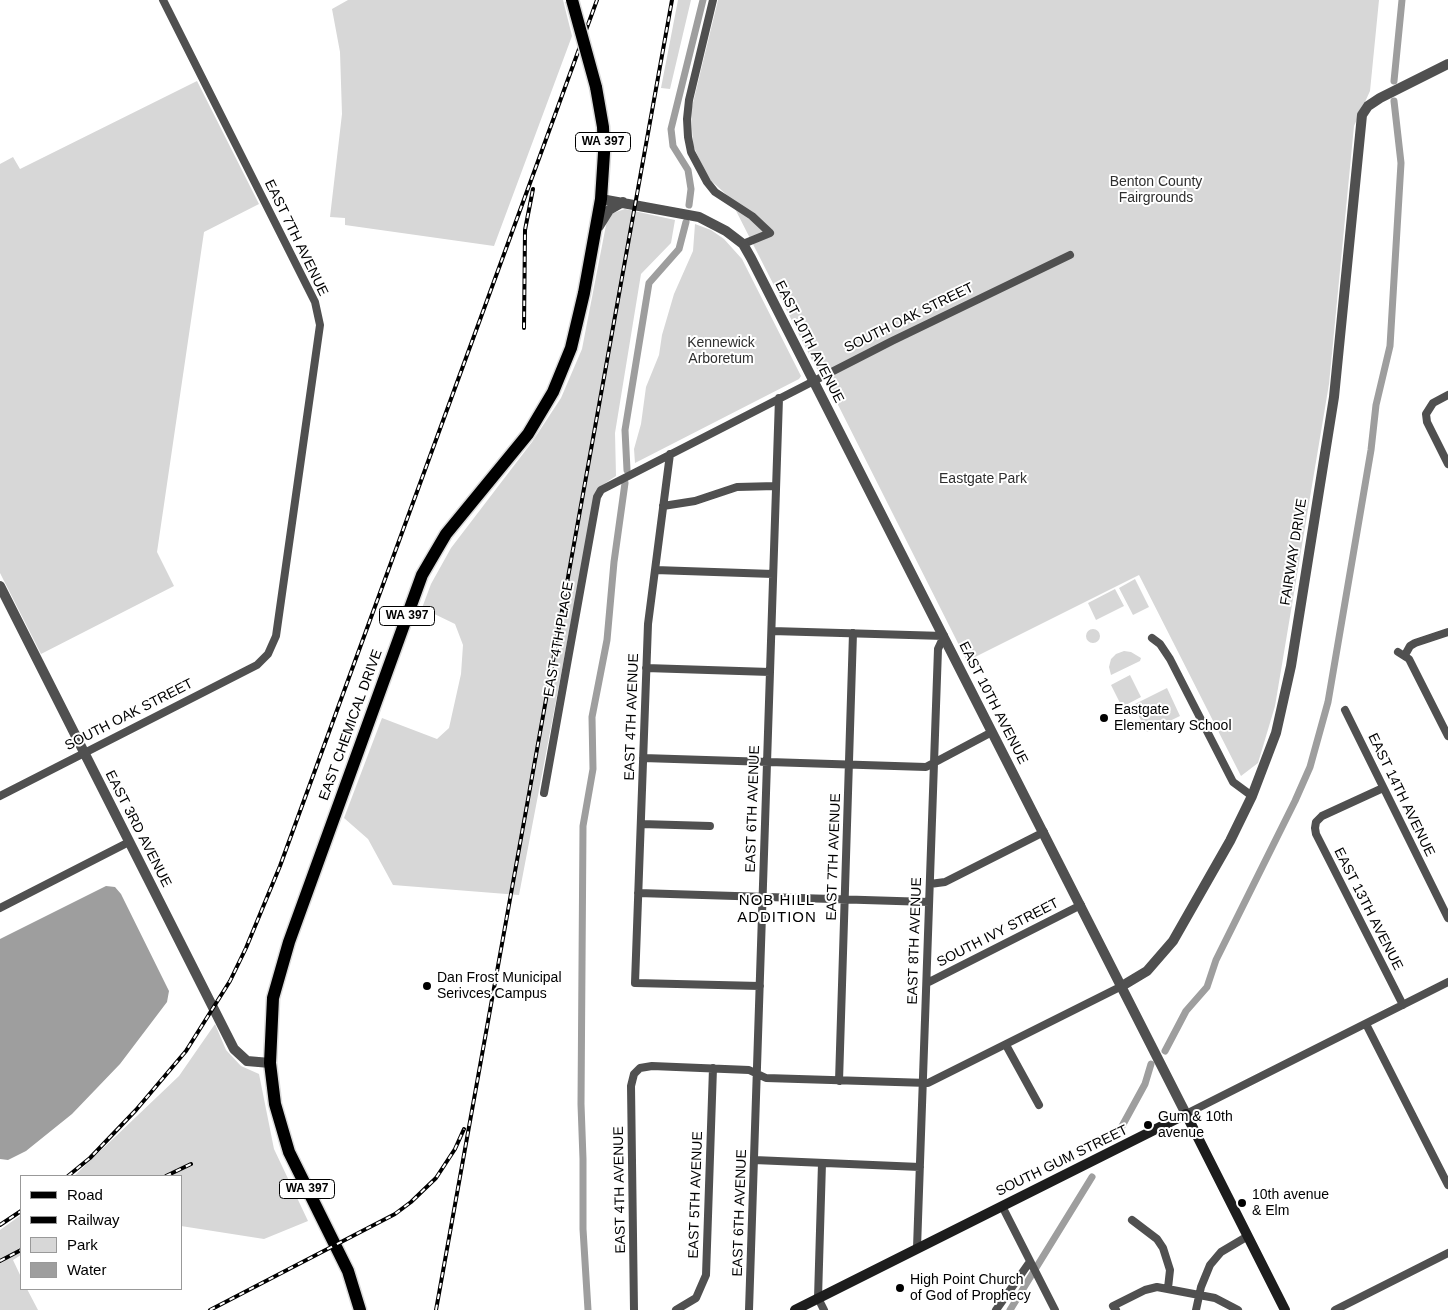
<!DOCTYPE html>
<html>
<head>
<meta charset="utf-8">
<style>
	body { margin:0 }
	#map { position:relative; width:1448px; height:1310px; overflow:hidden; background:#fff; font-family:Helvetica,sans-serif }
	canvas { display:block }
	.legend { position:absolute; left:20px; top:1175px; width:162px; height:115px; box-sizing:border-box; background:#fff; border:1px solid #999; margin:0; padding:6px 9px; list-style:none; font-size:15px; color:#000 }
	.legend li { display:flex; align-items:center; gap:10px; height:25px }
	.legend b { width:25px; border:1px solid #999 }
</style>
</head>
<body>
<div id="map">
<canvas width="1448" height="1310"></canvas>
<ul class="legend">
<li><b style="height:6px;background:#000"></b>Road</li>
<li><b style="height:6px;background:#000"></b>Railway</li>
<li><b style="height:14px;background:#d7d7d7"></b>Park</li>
<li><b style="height:14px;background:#9e9e9e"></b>Water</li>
</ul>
</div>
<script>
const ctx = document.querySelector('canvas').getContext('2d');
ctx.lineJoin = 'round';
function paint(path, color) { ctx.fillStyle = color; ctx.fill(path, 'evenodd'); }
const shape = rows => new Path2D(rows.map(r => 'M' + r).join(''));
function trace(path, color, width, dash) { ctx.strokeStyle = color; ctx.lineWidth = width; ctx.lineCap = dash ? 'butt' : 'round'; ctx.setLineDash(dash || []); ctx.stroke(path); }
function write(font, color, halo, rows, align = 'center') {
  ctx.font = font + ' Helvetica,sans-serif'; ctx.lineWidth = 4; ctx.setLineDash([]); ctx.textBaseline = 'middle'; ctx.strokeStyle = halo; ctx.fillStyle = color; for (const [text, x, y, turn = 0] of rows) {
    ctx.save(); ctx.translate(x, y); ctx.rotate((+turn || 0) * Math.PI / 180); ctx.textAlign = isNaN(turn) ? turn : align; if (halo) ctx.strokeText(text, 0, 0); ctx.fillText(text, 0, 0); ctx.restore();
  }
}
const green = shape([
	[348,0,563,0,572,36,494,246,345,225,345,218,330,217,342,114,340,52,332,9],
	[678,0,691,0,670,89,661,88],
	[718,0,1379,0,1370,91,1354,126,1329,384,1275,706,1258,763,1241,776,1139,575,967,661,827,383,815,366,729,197,707,177,693,145,691,111],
	[197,81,259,204,204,232,157,552,174,586,41,654,0,573,0,164,13,157,20,169],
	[625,209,675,220,671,243,641,274,615,433,616,476,601,486,595,496,519,895,393,885,368,839,344,818,382,718,437,739,449,728,461,674,463,645,455,624,422,608,431,584,451,548,532,442,561,398,582,349,607,220,613,213],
	[695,224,711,230,724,239,742,259,801,376,799,379,635,463,634,449,641,424,646,387,659,355,662,335,674,294,693,251],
	[1135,579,1149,607,1133,615,1119,588],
	[1115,589,1124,606,1096,620,1088,603],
	'1086 636a7 7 0 1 1 14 0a7 7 0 1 1-14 0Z',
	[1124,651,1131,652,1141,658,1140,661,1111,675,1109,667,1111,659,1116,654],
	[1130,675,1141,697,1122,707,1111,685],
	[1167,688,1180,716,1147,732,1133,705],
	[215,1024,226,1050,241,1066,259,1074,274,1149,308,1221,264,1239,181,1226,181,1176,74,1176,179,1076],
	[21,1215,21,1255,13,1260,21,1277,21,1289,27,1289,38,1310,0,1310,0,1230]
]);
const water = shape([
	[106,886,115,887,121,894,166,985,169,991,167,1002,120,1064,72,1114,26,1151,8,1160,0,1159,0,939]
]);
const canal = shape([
	[1394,81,1402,0],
	[689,205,691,189,688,170,673,146,671,129,703,0],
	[627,470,625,430,649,283,679,249,686,222],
	[1165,1051,1186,1011,1207,987,1216,960,1295,801,1310,767,1328,702,1371,450,1376,405,1390,346,1401,163,1394,101],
	[1121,1128,1145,1084,1151,1064],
	[588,1310,583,1229,583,1159,581,1104,583,826,593,769,592,717,607,640,614,562,625,483],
	[1010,1310,1092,1177]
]);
const minor = shape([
	[713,0,689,100,687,119,688,137,691,152,707,182,715,192,752,216,770,233,743,244],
	[1448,395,1433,403,1426,414,1427,422,1448,464],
	[670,454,648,624,635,983,760,986],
	[663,506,695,501,737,487,776,486],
	[655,570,773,574],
	[772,631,944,636,938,649,917,1248],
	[1152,638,1160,644,1170,659,1233,782,1252,796],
	[1398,652,1409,659,1448,736],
	[1405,655,1410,646,1415,643,1448,632],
	[646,668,770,672],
	[1345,710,1448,918],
	[643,758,926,767,992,732],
	[1383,788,1322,816,1316,822,1315,828,1316,834,1403,1005],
	[544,793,597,497,601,490,892,341,1070,255],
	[0,796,257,665,268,654,276,636,320,325,315,302,163,0],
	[641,824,710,826],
	[930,884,945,882,1044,832],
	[638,893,929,902],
	[0,908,129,842],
	[927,983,1081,905],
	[1366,1024,1448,1185],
	[1006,1045,1039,1105],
	[839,1081,853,633],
	[1186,1114,1448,982],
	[754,1160,920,1167],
	[822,1163,818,1298,824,1310],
	[1002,1206,1055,1310],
	[1132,1220,1157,1239,1163,1248,1170,1270,1168,1288],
	[634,1310,631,1086,634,1074,640,1068,652,1066,749,1070,766,1078,928,1083,1122,986],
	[676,1310,696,1298,706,1275,713,1068],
	[749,1310,779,398],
	[996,1310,1029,1263],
	[1116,1310,1113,1306,1145,1290,1157,1287,1215,1298,1238,1310],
	[1196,1310,1201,1287,1210,1265,1221,1252,1248,1236],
	[1335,1310,1448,1253]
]);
const tertiary = shape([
	[601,199,699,217,726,231,743,244,751,258,1186,1114],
	[599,226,609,210,623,202],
	[0,586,234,1049,247,1061,270,1063],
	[1122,986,1147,971,1173,941,1230,841,1252,796,1276,733,1291,666,1334,397,1362,115,1368,106,1380,98,1448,64]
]);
const secondary = shape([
	[795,1310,1186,1114,1285,1310]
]);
const primary = shape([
	[360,1310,348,1271,289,1152,275,1104,270,1063,273,998,289,942,422,575,446,534,528,434,553,392,571,348,584,293,601,199,604,153,603,127,596,87]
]);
const rail = shape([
	[524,328,525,230,533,189],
	[68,1176,90,1158,136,1110,186,1051,230,981,246,948,280,866,597,0],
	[166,1176,191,1164],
	[0,1225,21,1211],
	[0,1261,21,1250],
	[210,1310,395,1214,411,1202,436,1178,455,1149,464,1129],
	[436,1310,672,0]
]);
const primaryBridge = shape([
	[572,0,596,87]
]);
const markers = [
	[1104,718,5,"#000"],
	[427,986,5,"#000"],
	[1148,1125,5,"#000"],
	[1242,1203,5,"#000"],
	[900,1288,5,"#000"]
];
const shields = [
	[603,142,55],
	[407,616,55],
	[307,1189,55]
];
const shieldNames = [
	["WA 397",603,142],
	["WA 397",407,616],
	["WA 397",307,1189]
];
const parkNames = [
	["Benton County",1156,182],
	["Fairgrounds",1156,198],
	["Kennewick",721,343],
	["Arboretum",721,359],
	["Eastgate Park",983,479]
];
const streetNames = [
	["EAST 7TH AVENUE",296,238,64],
	["SOUTH OAK STREET",909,318,-26],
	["EAST 10TH AVENUE",809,342,63],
	["FAIRWAY DRIVE",1294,552,-81],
	["EAST 4TH PLACE",559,639,-80],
	["EAST 10TH AVENUE",993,703,63],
	["SOUTH OAK STREET",129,715,-27],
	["EAST 4TH AVENUE",632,717,-88],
	["EAST CHEMICAL DRIVE",351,725,-70],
	["EAST 14TH AVENUE",1401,795,64],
	["EAST 6TH AVENUE",753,809,-88],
	["EAST 3RD AVENUE",138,829,63],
	["EAST 7TH AVENUE",834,857,-88],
	["EAST 13TH AVENUE",1368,909,63],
	["SOUTH IVY STREET",998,933,-27],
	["EAST 8TH AVENUE",915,941,-88],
	["SOUTH GUM STREET",1062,1161,-26],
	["EAST 4TH AVENUE",620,1190,-91],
	["EAST 5TH AVENUE",696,1195,-88],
	["EAST 6TH AVENUE",740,1213,-88]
];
const poiNames = [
	["Eastgate",1114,710],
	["Elementary School",1114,726],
	["Dan Frost Municipal",437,978],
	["Serivces Campus",437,994],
	["Gum & 10th",1158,1117],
	["avenue",1158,1133],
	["10th avenue",1252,1195],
	["& Elm",1252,1211],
	["High Point Church",910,1280],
	["of God of Prophecy",910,1296]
];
const neighbourhoodNames = [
	["NOB HILL",777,901],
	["ADDITION",777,918]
];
paint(green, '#d7d7d7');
paint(water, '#9e9e9e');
trace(canal, '#9e9e9e', 7);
trace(primary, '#dbdbdb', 15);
trace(minor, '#505050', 8);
trace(tertiary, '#505050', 10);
trace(secondary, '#1d1d1d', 10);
trace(primary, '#000', 12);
trace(rail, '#000', 4);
trace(rail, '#fff', 2, [5.5]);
trace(primaryBridge, '#dbdbdb', 15, []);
trace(primaryBridge, '#000', 12);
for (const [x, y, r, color] of markers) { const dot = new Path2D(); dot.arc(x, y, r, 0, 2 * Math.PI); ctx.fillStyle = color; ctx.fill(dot); trace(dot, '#fff', 2); }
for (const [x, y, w] of shields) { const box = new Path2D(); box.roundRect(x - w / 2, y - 9.5, w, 19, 4); ctx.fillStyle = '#fff'; ctx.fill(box); trace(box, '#000', 1); }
write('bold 12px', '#000', null, shieldNames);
write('14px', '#2e2e2e', '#fff', parkNames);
write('14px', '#000', '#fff', streetNames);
write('14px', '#000', '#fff', poiNames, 'left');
ctx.letterSpacing = '1px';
write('15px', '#000', '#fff', neighbourhoodNames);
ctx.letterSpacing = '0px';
</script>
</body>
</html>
